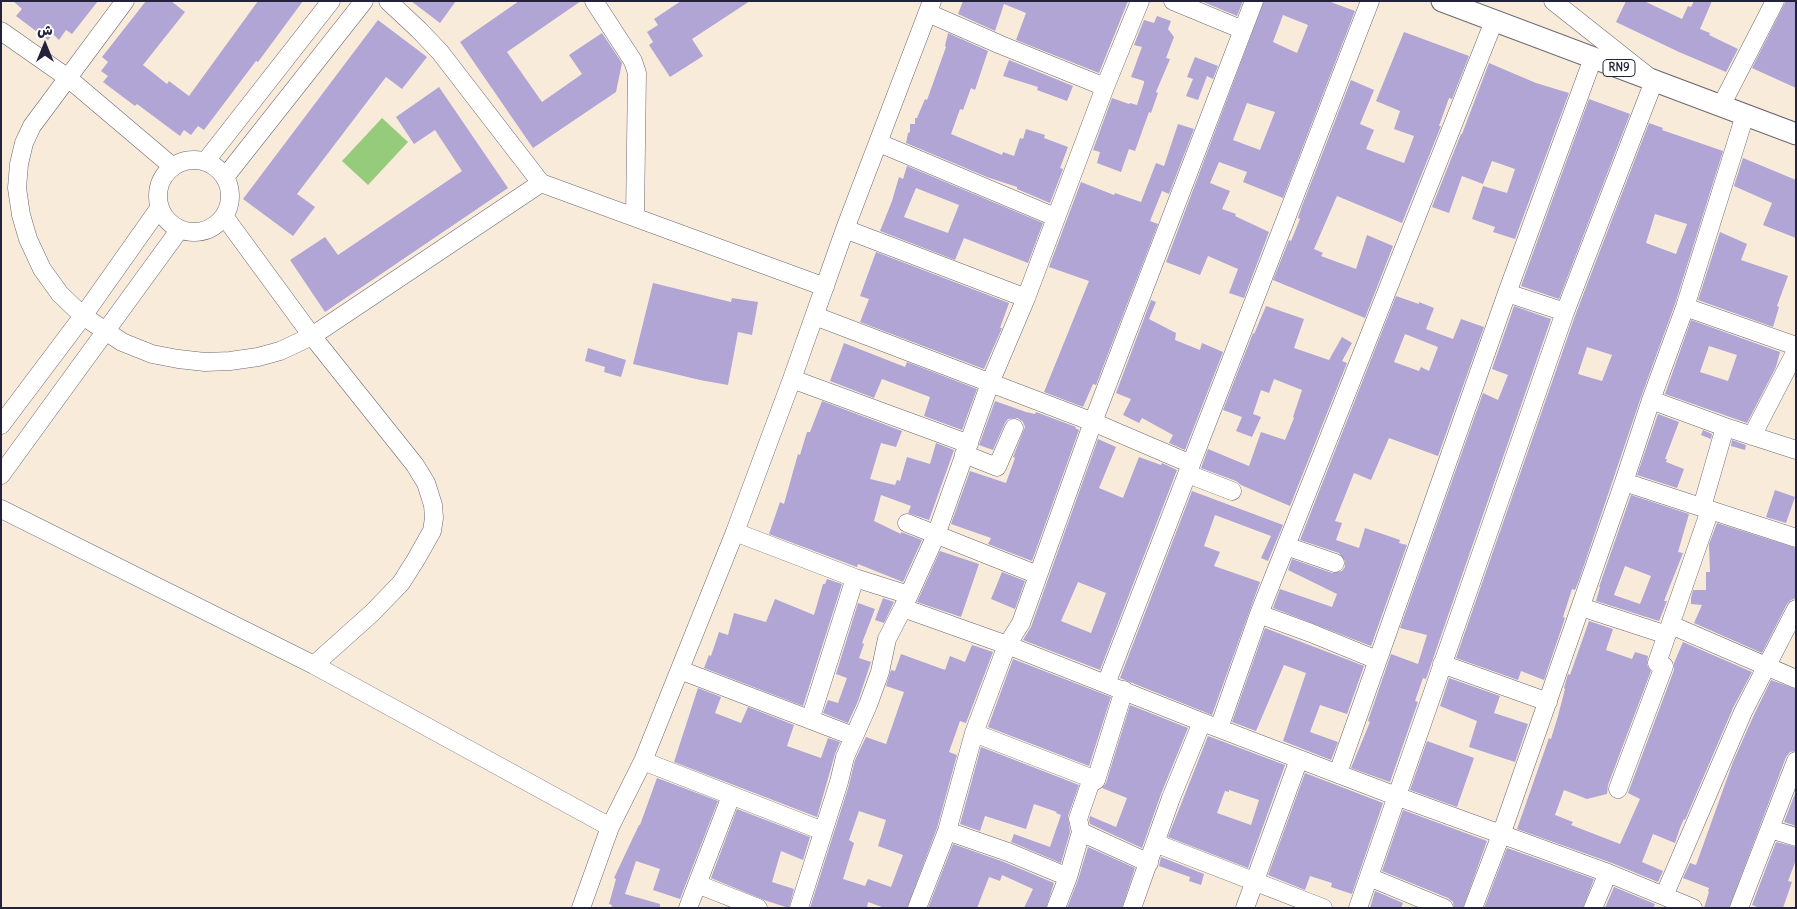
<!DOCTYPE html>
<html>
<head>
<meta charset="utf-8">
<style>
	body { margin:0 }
	#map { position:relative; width:1797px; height:909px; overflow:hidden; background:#f9ebda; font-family:Delius,"Playpen Sans Arabic",sans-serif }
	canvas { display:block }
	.frame { position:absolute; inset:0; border:2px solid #22223b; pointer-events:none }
	.north { position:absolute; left:20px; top:20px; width:50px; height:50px; -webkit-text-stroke:4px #fff; paint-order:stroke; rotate:0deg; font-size:14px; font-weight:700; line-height:20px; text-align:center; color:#22223b }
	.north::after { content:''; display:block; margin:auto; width:18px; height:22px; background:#22223b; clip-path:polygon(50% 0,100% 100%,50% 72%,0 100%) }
</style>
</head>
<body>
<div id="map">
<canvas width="1797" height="909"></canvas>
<div class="frame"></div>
<div class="north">ش</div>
</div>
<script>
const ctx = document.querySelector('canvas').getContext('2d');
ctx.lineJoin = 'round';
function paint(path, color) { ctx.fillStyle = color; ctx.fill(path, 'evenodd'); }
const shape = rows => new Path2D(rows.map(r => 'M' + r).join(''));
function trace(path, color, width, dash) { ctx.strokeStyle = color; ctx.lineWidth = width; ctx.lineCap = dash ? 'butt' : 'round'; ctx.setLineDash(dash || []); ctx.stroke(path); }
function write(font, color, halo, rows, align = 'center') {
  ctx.font = font + ' Delius,sans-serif'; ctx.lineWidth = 4; ctx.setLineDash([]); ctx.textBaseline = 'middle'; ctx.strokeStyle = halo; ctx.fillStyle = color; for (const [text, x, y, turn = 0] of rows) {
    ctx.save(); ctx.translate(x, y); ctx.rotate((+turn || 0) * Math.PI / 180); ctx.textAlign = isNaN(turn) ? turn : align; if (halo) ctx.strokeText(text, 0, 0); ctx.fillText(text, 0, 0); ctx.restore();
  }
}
const green = shape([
	[382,118,408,142,368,185,342,161]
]);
const building = shape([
	[13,1,98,1,72,34,66,30,59,40,53,34,48,40,16,16,22,9],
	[146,1,171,1,185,12,143,65,167,84,169,81,189,96,258,1,303,1,258,62,256,61,204,130,198,126,191,135,184,130,180,136,137,104,135,106,103,82,108,76,101,71,108,62,102,57],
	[411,1,456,1,440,23],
	[519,1,581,1,507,52,542,102,582,74,569,55,602,33,622,63,616,92,533,148,460,42],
	[681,1,750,1,692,39,703,56,670,77,649,45,653,42,647,32,658,25,654,19],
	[963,1,1128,1,1099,73,1016,40,1026,13,1004,4,995,31,958,14],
	[1201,1,1243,1,1237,16],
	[1264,1,1328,1,1355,11,1283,198,1243,182,1247,172,1219,162,1210,183,1230,191,1222,209,1236,214,1235,216,1269,232,1244,298,1229,293,1238,269,1208,256,1200,275,1166,262],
	[1283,15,1308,25,1297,53,1273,42],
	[1247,103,1275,112,1260,150,1233,140],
	[1626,1,1644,1,1682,19,1688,6,1691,7,1694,1,1712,1,1700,29,1710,33,1709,35,1738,49,1726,72,1679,52,1616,22],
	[1786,1,1796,1,1796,88,1752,68],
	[1157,16,1171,21,1168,29,1174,37,1166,58,1170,59,1156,92,1158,93,1151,113,1149,112,1135,151,1129,149,1121,172,1097,163,1100,152,1093,150,1112,98,1129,104,1130,103,1137,105,1144,83,1144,81,1131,77,1142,47,1134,45,1144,20,1154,23],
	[378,20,427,57,402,89,386,77,297,194,315,207,293,236,243,199],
	[1404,32,1469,56,1452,99,1449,98,1439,126,1441,126,1402,223,1337,196,1314,249,1323,253,1321,256,1356,269,1367,235,1393,246,1365,318,1273,280,1289,240,1291,241,1300,219,1298,218,1302,206,1351,80,1374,90,1360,124,1374,130,1366,149,1404,163,1414,136,1394,129,1400,111,1376,101],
	[948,33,988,51,975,90,971,88,963,110,960,109,951,134,1002,155,1003,152,1014,156,1020,138,1023,139,1026,129,1045,135,1044,138,1068,147,1060,168,1063,169,1050,203,1017,189,1017,187,987,177,906,143,908,133,910,132,910,124,915,124,915,118,917,118,925,99,927,100,946,47,945,46],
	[1195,57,1218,66,1213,79,1207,76,1198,100,1186,96,1193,79,1187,77],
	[1009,60,1073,86,1067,101,1037,90,1038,87,1003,76],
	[1489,63,1536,83,1569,93,1515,239,1493,232,1495,227,1472,219,1483,186,1507,193,1515,169,1492,161,1483,184,1462,176,1449,213,1432,207,1461,134,1462,134],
	[439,87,508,188,325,312,290,260,325,237,338,255,462,171,435,130,414,144,396,117],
	[1589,99,1630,114,1559,299,1521,286],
	[1649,123,1663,128,1662,130,1723,151,1675,304,1641,397,1579,580,1575,590,1572,589,1563,617,1565,618,1544,680,1521,671,1518,680,1456,658,1575,316],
	[1655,214,1687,224,1676,254,1646,243],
	[1587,347,1612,355,1602,381,1578,374],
	[1178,124,1194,129,1169,194,1162,191,1150,221,1158,224,1096,385,1093,384,1083,407,1044,392,1089,281,1049,267,1081,182,1114,195,1115,193,1141,202,1156,163,1164,166],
	[1743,158,1796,180,1796,238,1763,225,1772,203,1734,186],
	[907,166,1043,223,1028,263,964,238,955,260,880,231,892,201,899,177,903,179],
	[916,188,959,205,948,233,904,217],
	[1720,232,1747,244,1741,260,1788,276,1777,306,1779,307,1773,327,1698,300],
	[876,252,1009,303,1000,328,1002,328,984,369,860,322,869,299,860,296],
	[653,283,731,302,732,298,758,302,752,335,738,332,728,385,700,380,633,364],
	[1396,296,1419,304,1419,302,1434,308,1426,329,1453,339,1461,319,1484,327,1438,456,1389,438,1371,480,1354,473,1335,521,1342,523,1336,540,1359,548,1365,528,1400,540,1399,543,1407,545,1371,646,1273,608,1280,589,1332,607,1337,594,1288,570,1292,559,1332,573,1342,571,1345,567,1345,561,1339,553,1300,540],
	[1405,334,1438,347,1429,371,1421,367,1419,371,1394,362],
	[1151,300,1156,302,1149,319,1176,333,1175,340,1200,350,1202,343,1223,352,1185,450,1169,443,1173,435,1142,418,1139,423,1123,415,1131,399,1116,393],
	[1266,306,1304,319,1294,348,1329,360,1342,337,1352,343,1342,361,1347,363,1290,506,1241,485,1236,481,1201,468,1208,449,1249,466,1261,432,1285,440,1294,418,1293,417,1302,390,1274,379,1269,393,1261,390,1253,414,1261,417,1252,437,1236,431,1242,417,1223,410,1253,333,1254,334],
	[1514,306,1551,319,1426,679,1423,678,1415,701,1418,702,1390,782,1351,768,1370,722,1368,721,1391,654,1418,664,1427,635,1400,628,1483,393,1498,400,1508,375,1492,369],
	[1691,320,1780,352,1776,367,1747,423,1665,394],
	[1709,346,1737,355,1728,381,1700,372],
	[844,343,905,367,907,362,977,389,962,430,924,416,930,397,882,379,874,398,830,381],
	[588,348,626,360,621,377,604,372,605,367,585,361],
	[822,401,902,431,896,447,881,443,870,479,895,485,897,480,900,481,907,457,930,464,936,443,954,450,929,520,908,513,911,506,881,495,874,521,901,534,901,532,922,540,903,582,858,564,857,567,769,534,780,502,784,504,798,454,800,455,807,432,810,432],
	[995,401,1026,412,1035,414,1036,412,1076,427,1075,428,1079,430,1032,561,988,544,991,538,951,524,970,471,1006,483,1015,458,1013,457,1025,427,1023,422,1018,418,1008,419,1005,423,993,450,979,445],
	[1658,414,1679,422,1665,459,1667,459,1666,462,1684,469,1677,488,1637,475],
	[1703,430,1712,434,1711,439,1701,435],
	[1098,439,1116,447,1099,488,1123,498,1139,457,1161,465,1162,463,1177,470,1100,670,1023,640,1031,627],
	[1078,582,1106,593,1091,633,1061,621],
	[1732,440,1746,445,1745,450,1731,446],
	[1775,490,1795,497,1786,523,1766,517],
	[1192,491,1283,525,1268,561,1261,558,1271,536,1215,515,1204,546,1220,552,1214,566,1260,582,1212,715,1120,678],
	[1631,495,1689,514,1678,552,1683,553,1664,601,1667,601,1659,621,1596,601,1600,587,1599,587],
	[1625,566,1651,576,1640,604,1614,595],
	[1717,523,1796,548,1796,598,1791,600,1787,604,1762,653,1694,623,1702,605,1691,604,1691,598,1693,590,1706,590,1706,572,1710,572,1709,544],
	[940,551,979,564,961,617,917,602],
	[1002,572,1025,581,1015,609,991,599],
	[827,579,842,584,803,706,704,668,709,655,711,656,719,632,728,635,734,613,766,622,775,599,814,615,823,584,825,584],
	[883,598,894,602,884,623,875,620],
	[858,603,875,609,862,643,864,644,859,658,871,662,858,701,848,723,823,713,828,700,838,703,847,678,836,674],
	[1589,621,1613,629,1606,650,1632,659,1635,652,1648,656,1647,665,1651,671,1608,785,1607,794,1587,799,1564,790,1555,815,1573,822,1571,825,1620,844,1640,799,1628,793,1674,670,1674,663,1683,642,1752,672,1733,708,1685,820,1684,819,1680,828,1675,843,1653,834,1642,862,1663,871,1658,882,1612,863,1517,829,1549,738,1551,739,1558,716,1565,689,1564,688,1568,674,1570,675],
	[1265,628,1364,666,1347,714,1320,705,1310,732,1338,742,1331,760,1283,741,1306,673,1284,665,1256,731,1232,722],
	[972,645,993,652,966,723,960,721,949,752,957,755,937,828,907,908,885,908,868,902,867,908,810,908,849,785,855,760,866,737,886,744,904,692,886,686,891,670,895,671,901,654,945,670,950,656,965,662],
	[859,811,886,820,878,846,903,855,891,887,868,879,865,886,843,879,854,843,849,840],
	[1013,659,1111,697,1089,766,988,727],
	[1449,678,1500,696,1494,713,1528,724,1515,762,1469,747,1477,721,1440,706],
	[1771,680,1796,689,1796,751,1790,752,1786,757,1729,908,1704,908,1709,892,1708,891,1709,888,1683,878,1690,863,1696,865,1733,762,1753,717],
	[698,688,721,697,715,713,741,723,748,707,794,725,787,746,821,758,828,738,840,742,835,754,817,817,674,762],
	[1130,705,1188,728,1161,794,1142,848,1090,824,1089,820,1090,816,1116,827,1127,798,1102,788,1106,783],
	[1208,736,1285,765,1248,868,1168,837],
	[1229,790,1259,800,1251,825,1217,813,1225,791,1229,792],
	[1427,741,1474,758,1457,807,1410,790],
	[981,747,1079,785,1068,816,1070,832,1061,863,1011,842,1014,834,1050,847,1061,815,1056,813,1057,812,1034,804,1026,829,985,816,980,831,960,824],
	[1305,773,1383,803,1352,894,1331,887,1332,883,1310,876,1305,890,1268,875],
	[657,778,718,801,680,899,653,890,660,869,636,861,625,894,660,904,660,908,611,908,612,905,609,904,616,879,614,878,639,825,640,825],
	[1796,791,1796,826,1784,822],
	[737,809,810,837,803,860,781,851,772,882,794,889,789,908,764,900,711,878],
	[1403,810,1487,841,1463,908,1454,908,1453,902,1448,898,1382,871],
	[1776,842,1796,847,1796,860,1788,881,1792,882,1783,908,1760,908,1752,905],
	[953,844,1004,862,1054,883,1046,908,1024,908,1033,889,1002,875,1000,881,989,877,977,908,928,908],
	[1088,847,1135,868,1122,908,1067,908,1078,880],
	[1507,848,1594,879,1583,908,1484,908],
	[1161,857,1204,874,1201,885,1189,881,1190,877,1159,866],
	[1614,887,1655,904,1653,908,1605,908],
	[1375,891,1403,903,1401,908,1370,908]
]);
const minor = shape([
	[125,1,32,126,24,143,19,164,17,188,21,215,28,239,42,269,60,294,83,316,122,342,152,354,178,359,205,362,230,361,258,357,280,351,312,336,541,183,825,287],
	[388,1,419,30,440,52,541,183],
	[594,1,633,61,637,73,635,217],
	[1140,1,1105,87,1026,298,990,383,936,535,903,608,1007,645,1202,722,1396,796,1608,873,1693,908],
	[1173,1,1243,30],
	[928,13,1001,45,1105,87],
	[1,31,68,78,173,167],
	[1721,106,1775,1],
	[879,143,1055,217],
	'158 196a36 36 0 1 1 72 0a36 36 0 1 1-72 0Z',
	[205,162,331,1],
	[225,177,364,1],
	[224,216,312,336,415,465,426,483,433,505,434,518,432,531,415,561,401,583,372,613,314,665],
	[845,229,1026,298],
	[1507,293,1565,312],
	[1685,307,1796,346],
	[815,316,1093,422,1191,464],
	[792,379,969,444],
	[1651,400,1725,427,1796,450],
	[1,425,83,316,160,207],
	[1752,436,1796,351],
	[964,454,997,467,1014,428],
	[1188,474,1232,491],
	[1,475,180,229],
	[1624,482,1796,538],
	[1702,507,1725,427],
	[1,509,314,665,610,827],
	[907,523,1038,575],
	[735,532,855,578,909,595],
	[1286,546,1335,563],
	[1581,607,1667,635],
	[1259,614,1311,633,1377,660],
	[1671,625,1796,679],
	[1442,664,1548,702],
	[680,670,853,736],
	[1106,684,1370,1],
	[810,720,855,578],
	[1219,728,1259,614,1494,21],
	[974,733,1096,780],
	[643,761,823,831],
	[1338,773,1507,293,1593,58],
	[1618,789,1664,666,1657,663,1710,510],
	[1770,829,1796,837],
	[947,831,1008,852,1068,877],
	[1081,832,1149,863],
	[1155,843,1323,908],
	[1369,877,1444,908],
	[697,884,758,908],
	[1664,896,1743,712,1796,609],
	[581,908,610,827,643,761,735,532,792,379,845,229,932,1],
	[688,908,731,796],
	[799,908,839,782,845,757,868,705,880,672,887,639,903,608],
	[917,908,947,831,974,733,1007,645,1021,623,1093,422,1254,1],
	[1056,908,1068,877,1081,832,1078,819,1090,784,1096,780,1124,690],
	[1132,908,1171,798,1202,722],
	[1245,908,1299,759],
	[1358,908,1565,312,1654,81,1553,1],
	[1473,908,1501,835,1624,482,1651,400,1685,307,1745,115],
	[1593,908,1608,873],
	[1739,908,1796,761]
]);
const major = shape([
	[1442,1,1796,134]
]);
const shields = [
	[1619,68,32]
];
const shieldNames = [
	["RN9",1619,68]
];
paint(green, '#96cb7c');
paint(building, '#b0a5d5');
trace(minor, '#6d6873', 19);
trace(major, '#6d6873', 23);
trace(minor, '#fff', 18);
trace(major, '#fff', 21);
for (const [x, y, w] of shields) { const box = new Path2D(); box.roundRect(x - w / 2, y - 8.5, w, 17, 4); ctx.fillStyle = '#fff'; ctx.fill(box); trace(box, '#22223b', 1); }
write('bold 11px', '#22223b', null, shieldNames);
</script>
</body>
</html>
